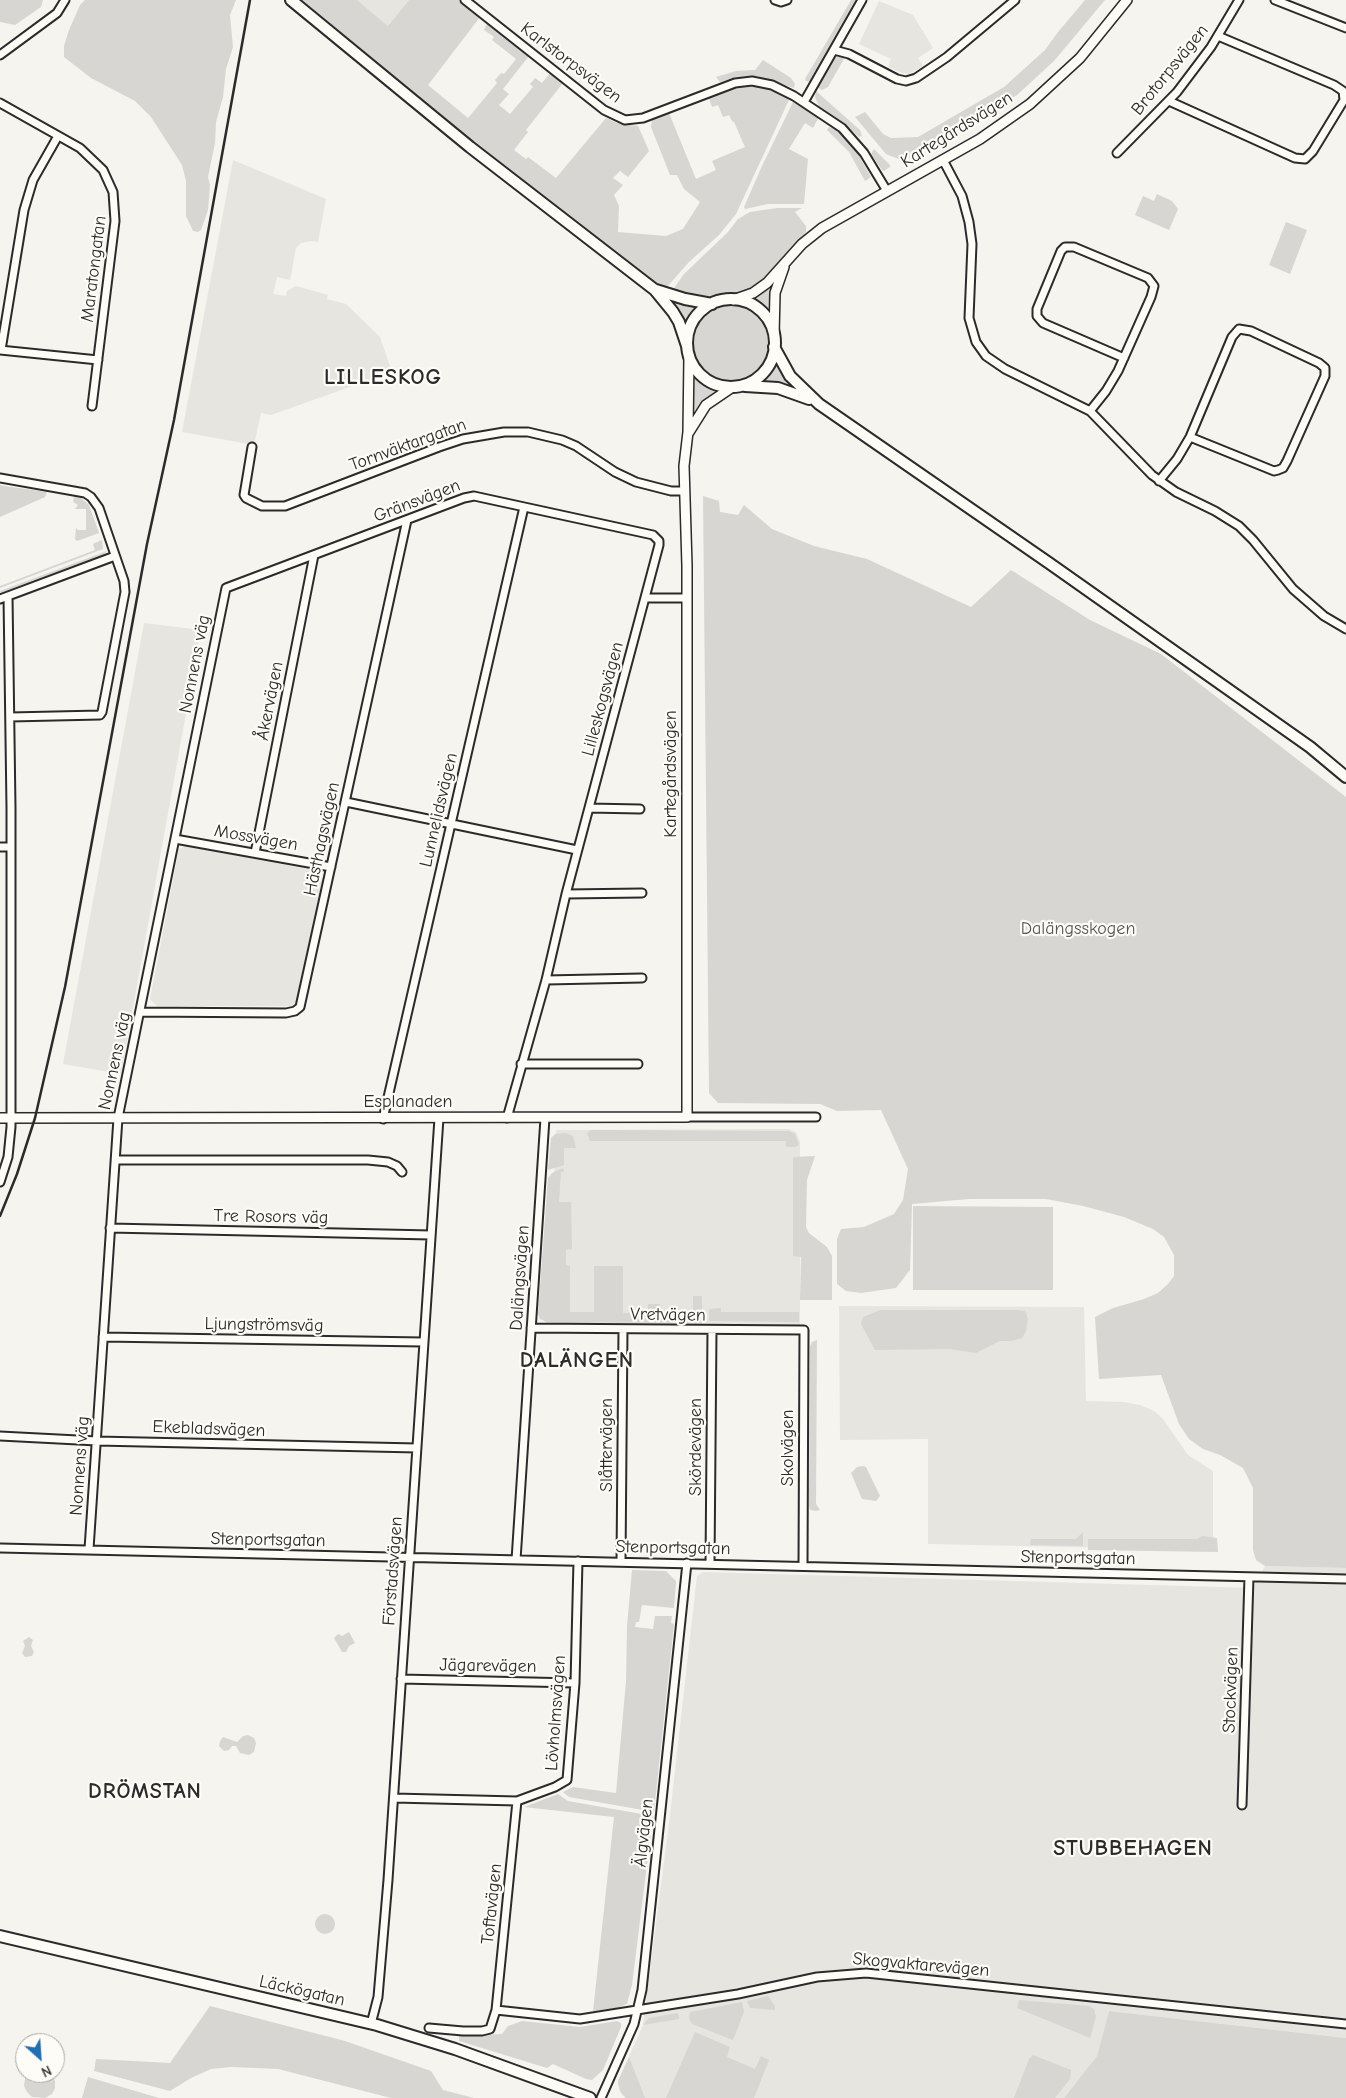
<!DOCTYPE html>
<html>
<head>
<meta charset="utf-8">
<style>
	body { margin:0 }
	#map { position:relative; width:1346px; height:2098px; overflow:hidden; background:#f5f4ef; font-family:"Comic Neue",sans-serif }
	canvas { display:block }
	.north { position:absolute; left:15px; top:2033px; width:50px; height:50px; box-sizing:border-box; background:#fdfcf7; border:1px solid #a9a8a5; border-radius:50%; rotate:154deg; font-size:14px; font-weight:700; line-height:20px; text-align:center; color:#2b2b2b }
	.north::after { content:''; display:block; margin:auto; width:18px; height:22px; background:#1f6fb2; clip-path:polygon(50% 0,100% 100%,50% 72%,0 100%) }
</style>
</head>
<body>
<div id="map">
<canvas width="1346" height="2098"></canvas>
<div class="north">N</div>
</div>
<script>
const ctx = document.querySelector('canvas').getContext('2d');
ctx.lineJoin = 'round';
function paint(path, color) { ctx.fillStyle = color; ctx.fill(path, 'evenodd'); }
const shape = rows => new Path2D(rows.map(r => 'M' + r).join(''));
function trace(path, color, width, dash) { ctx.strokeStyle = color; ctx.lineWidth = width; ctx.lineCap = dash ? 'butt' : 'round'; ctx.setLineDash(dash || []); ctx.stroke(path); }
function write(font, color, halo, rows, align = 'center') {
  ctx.font = font + ' "Comic Neue",sans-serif'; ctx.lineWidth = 4.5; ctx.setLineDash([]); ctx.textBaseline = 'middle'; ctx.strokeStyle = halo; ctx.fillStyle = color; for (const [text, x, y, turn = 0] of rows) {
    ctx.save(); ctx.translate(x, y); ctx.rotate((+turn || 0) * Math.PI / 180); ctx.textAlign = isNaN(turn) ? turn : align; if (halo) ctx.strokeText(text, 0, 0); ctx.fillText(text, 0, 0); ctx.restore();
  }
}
const built = shape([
	[357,0,409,0,388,26],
	[879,1,913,15,933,48,918,58,923,66,909,74,902,73,888,67,891,59,859,44],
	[233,160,326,199,318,242,311,241,301,243,296,248,290,280,277,277,273,294,286,296,287,291,296,286,328,295,327,299,346,304,380,337,392,372,271,415,261,413,254,445,182,432],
	[144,623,201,630,121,1074,63,1064],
	[186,846,318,871,323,879,296,1002,290,1006,157,1006,150,999,179,849],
	[788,1129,796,1132,800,1142,800,1325,547,1323,556,1130],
	[839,1306,1084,1307,1086,1401,1124,1402,1140,1405,1154,1411,1163,1419,1188,1455,1213,1471,1213,1550,928,1544,928,1439,840,1440],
	[1265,1566,1346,1568,1346,2038,1109,2011,1097,2056,1064,2098,626,2098,622,2095,618,2086,618,2081,643,2025,670,1815,697,1576,703,1572,1253,1588]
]);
const green = shape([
	[0,0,43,0,41,7,15,25,0,22],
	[85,0,236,0,230,15,233,47,226,69,223,97,216,122,215,143,208,177,210,185,208,210,201,230,198,232,193,231,186,216,186,181,182,165,151,117,135,101,91,78,64,57,64,46,69,30,80,5],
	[299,0,357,0,388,26,409,0,459,0,480,17,428,85,468,118,497,83,495,80,501,73,504,74,516,59,492,40,494,37,484,30,487,23,529,56,503,89,509,94,499,105,510,114,533,87,530,84,535,78,542,83,550,73,563,83,526,130,528,132,514,150,526,159,528,157,556,178,606,118,617,123,638,126,649,151,628,177,620,171,613,178,623,185,614,195,619,206,618,232,666,236,683,229,700,202,684,189,677,175,670,175,651,127,652,120,669,113,696,179,716,170,712,161,745,147,734,122,732,121,729,115,723,117,718,105,712,107,709,98,738,87,756,86,769,89,789,100,736,214,719,235,689,262,666,288,647,277,507,170],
	[851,0,856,0,810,82,806,81,805,79],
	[1085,0,1105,0,1054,61,1017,95,953,135,911,157,901,160,886,154,855,117,865,112,883,134,891,138,918,137,1004,87,1045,50,1058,32],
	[839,56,845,57,828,87,822,90,817,87,819,84,832,60],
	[763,60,791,78,795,84,794,88,757,76,737,77,720,82,716,77,736,71,755,70],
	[816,91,860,130,862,136,859,137,844,123,819,106,815,97],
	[793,102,819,117,813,128,805,123,789,149,808,159,804,204,768,204,745,209,744,207,762,166],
	[829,127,836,129,853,145,871,177,865,181,849,152,827,130],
	[874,149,890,165,890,167,884,171,882,170,871,154],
	[1157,194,1172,201,1178,209,1169,230,1135,215,1143,196,1154,201],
	[777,208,802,208,795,212,806,226,806,232,768,276,757,286,743,292,716,297,701,298,672,291,684,274,728,232,738,219,750,212],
	[1286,222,1307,230,1290,274,1269,265],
	[771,286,769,309,766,311,750,299],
	[677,302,699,307,686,328,674,304],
	'692 344a39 39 0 1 1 78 0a39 39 0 1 1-78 0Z',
	[776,362,789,383,788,385,764,380],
	[697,377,717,390,703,402,694,417,690,416,694,379],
	[0,485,5,486,47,492,45,497,0,517],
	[703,496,719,501,720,512,738,515,744,505,772,529,814,546,867,559,971,607,1011,570,1090,620,1161,654,1346,797,1346,1568,1265,1566,1256,1560,1253,1550,1253,1488,1243,1468,1220,1455,1203,1449,1189,1439,1179,1424,1161,1375,1099,1379,1095,1317,1113,1308,1144,1299,1158,1293,1168,1284,1174,1276,1174,1255,1164,1237,1153,1229,1124,1217,1083,1206,1046,1199,969,1199,912,1204,910,1270,896,1288,861,1293,846,1291,837,1284,837,1239,841,1229,864,1227,894,1214,903,1200,908,1169,881,1110,837,1111,820,1104,718,1103,709,1093],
	[74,497,81,498,89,505,99,533,77,541,75,539,76,528,78,530,86,530,86,509,75,509,78,505,73,502],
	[102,540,103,549,0,588,0,586,95,550,93,544],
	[107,551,104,554,95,559,0,594,0,591],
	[591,1130,789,1131,795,1134,799,1145,795,1147,786,1147,786,1141,590,1141,587,1133],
	[566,1133,573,1136,576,1148,564,1148,564,1165,548,1170,551,1138,555,1134],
	[815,1156,807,1180,806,1227,809,1233,827,1247,832,1256,832,1300,800,1300,801,1257,793,1256,793,1157],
	[563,1168,564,1172,561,1172,559,1202,571,1202,572,1249,566,1250,566,1265,570,1266,570,1312,594,1312,594,1266,623,1266,623,1313,648,1313,648,1304,660,1304,661,1312,693,1312,693,1296,702,1296,702,1323,546,1322,540,1319,538,1314,548,1178,552,1173],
	[913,1206,1053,1207,1053,1290,913,1290],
	[721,1308,721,1312,799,1312,799,1322,709,1321,709,1309],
	[880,1310,1015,1310,1025,1311,1028,1319,1026,1331,1022,1338,1012,1341,1000,1341,976,1353,949,1349,875,1350,861,1324,863,1317],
	[817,1340,816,1504,820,1510,816,1511,810,1510,809,1505,810,1346,812,1342],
	[863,1466,866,1467,880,1496,876,1501,862,1499,851,1473,857,1467],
	[1083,1532,1083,1546,1030,1545,1031,1539,1076,1539],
	[1202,1536,1217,1538,1218,1552,1088,1550,1088,1539,1197,1539],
	[632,1570,666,1571,676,1581,674,1608,642,1605,639,1622,636,1622,635,1627,653,1629,655,1616,672,1616,671,1623,674,1624,654,1812,569,1797,563,1792,573,1787,616,1793,626,1681,627,1626],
	[349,1632,355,1643,349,1646,346,1652,342,1652,334,1638,338,1634,342,1636],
	[29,1637,33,1640,31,1646,34,1652,32,1656,25,1657,22,1653,25,1646,23,1641],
	[248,1735,254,1738,256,1743,254,1752,249,1755,240,1753,236,1746,232,1746,229,1750,224,1751,219,1746,220,1741,223,1737,237,1742,243,1736],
	[558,1794,568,1801,653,1816,632,1985,627,2004,617,2008,593,2011,614,1817,524,1807],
	'315 1924a10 10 0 1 1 20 0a10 10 0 1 1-20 0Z',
	[768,1996,775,2006,775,2010,750,2008,747,2001],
	[1019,2000,1089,2006,1094,2009,1096,2017,1090,2038,1017,2008],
	[742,2002,744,2012,733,2040,692,2024,689,2018,690,2012],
	[210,2006,345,2041,431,2071,443,2090,474,2098,391,2098,278,2069,231,2067,211,2069,191,2078,170,2091,94,2071,96,2059,170,2063],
	[1109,2011,1346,2038,1346,2098,1064,2098,1097,2056],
	[678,2013,679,2019,643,2025,649,2018],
	[522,2021,580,2027,617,2021,621,2023,621,2027,603,2070,592,2080,586,2079,553,2064,547,2068,459,2041,459,2036,502,2034,508,2026],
	[695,2032,730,2047,727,2057,755,2069,761,2056,769,2060,754,2098,666,2098],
	[1033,2055,1071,2070,1070,2079,1055,2098,1014,2098,1029,2059],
	[629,2057,645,2098,626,2098,620,2091,618,2081],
	[28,2073,51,2073,55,2081,55,2088,52,2094,45,2098,32,2097,27,2092,24,2086,25,2079],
	[88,2077,159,2098,82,2098]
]);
const minor = shape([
	[465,0,604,110,625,120,643,118,735,83,752,81,772,85,794,96,842,128,864,153,887,191],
	[775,0,781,2,787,0],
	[1275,0,1346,28],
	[834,50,849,54,897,79,906,81,916,78,947,57,1015,0],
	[0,55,57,13,65,0],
	[1169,101,1295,158,1305,159,1313,151,1344,100,1343,91,1334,85,1218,36],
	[804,102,862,0],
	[0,103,80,148,103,170,113,192,115,221,92,406],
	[1117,153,1177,92,1211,47,1239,0],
	[943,160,962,196,969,222,972,244,969,318,976,342,986,356,1005,369,1090,411,1152,475,1176,492,1215,511,1239,526,1253,540,1293,589,1324,616,1346,629],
	[0,350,98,360],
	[1,350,24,210,33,180,58,136],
	[1090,411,1106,391,1118,371,1151,297,1154,286,1148,278,1074,247,1065,247,1061,251,1037,309,1037,316,1043,323,1124,358],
	[252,447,244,495,246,498,262,506,285,506,439,447,463,439,504,432,528,432,562,440,576,446,615,472,636,482,671,491,684,491],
	[0,478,85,493,91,497,99,508,124,581,125,592,102,712,100,715,10,717],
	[1159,481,1177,459,1190,437,1232,337,1239,329,1251,331,1319,363,1325,368,1325,376,1287,461,1283,468,1278,470,1274,471,1190,437],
	[645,598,687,598],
	[0,599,115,556],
	[346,802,577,850],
	[589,808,640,809],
	[175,839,331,867],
	[0,847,11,847],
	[255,853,314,555],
	[566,894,642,893],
	[546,980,642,978],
	[140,1012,286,1013,295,1011,300,1007,407,520],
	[521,1064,638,1064],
	[687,1117,816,1117],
	[383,1119,524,507],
	[116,1160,368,1160,388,1162,397,1166,402,1172],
	[0,1182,8,1157,11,1127,11,808,8,596],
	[110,1228,431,1235],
	[531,1328,804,1330,803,1566],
	[103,1337,423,1342],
	[0,1436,97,1441,417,1448],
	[0,1548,1346,1579],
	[89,1549,118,1118,226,588,464,498,474,496,653,535,659,541,659,545,566,894,546,980,507,1118],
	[516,1560,545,1118],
	[621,1562,623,1329],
	[710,1564,712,1330],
	[401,1679,575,1683],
	[394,1798,517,1801,555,1787,567,1780,575,1683,578,1561],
	[1242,1805,1249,1577],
	[496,2010,580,2019,738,1994,817,1977,866,1973,1346,2024],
	[371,2024,378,1997,388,1880,439,1118],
	[429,2028,463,2031,482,2031,490,2029,496,2010,517,1801],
	[601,2098,634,2024,642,1990,687,1563]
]);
const tertiary = shape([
	[733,300,753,293,767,283,802,244,822,228,980,139,1030,104,1080,58,1127,0],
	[774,335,775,293,784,267],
	[689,432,706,405,731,388],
	[0,1118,687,1117,687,566,684,466,688,432,689,356]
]);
const secondary = shape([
	[291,0,470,147,655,290,673,312,679,322,687,346],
	[656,290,685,299,712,304],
	'687 343a44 44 0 1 1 88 0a44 44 0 1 1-88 0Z',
	[774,347,790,376,819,404,1049,563,1310,747,1346,777],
	[745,386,778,388,809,399],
	[0,1936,377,2025,455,2049,590,2098]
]);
const rail = shape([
	[0,1216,17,1174,35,1118,65,987,147,544,174,420,250,0]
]);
const streetNames = [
	["Karlstorpsvägen",571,63,37],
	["Brotorpsvägen",1170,70,-51],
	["Kartegårdsvägen",957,130,-32],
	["Maratongatan",94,269,-83],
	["Tornväktargatan",408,445,-20],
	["Gränsvägen",417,501,-21],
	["Nonnens väg",195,664,-79],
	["Lilleskogsvägen",603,699,-75],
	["Åkervägen",270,701,-79],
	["Kartegårdsvägen",671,774,-90],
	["Lunnelidsvägen",439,810,-77],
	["Mossvägen",256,838,10],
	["Hästhagsvägen",322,839,-78],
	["Nonnens väg",115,1061,-78],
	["Esplanaden",408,1102],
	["Tre Rosors väg",271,1217,1],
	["Dalängsvägen",520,1278,-86],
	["Vretvägen",668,1315,1],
	["Ljungströmsväg",264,1325,1],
	["Ekebladsvägen",209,1429,2],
	["Slåttervägen",607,1445,-90],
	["Skördevägen",696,1447,-90],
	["Skolvägen",788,1448,-90],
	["Nonnens väg",80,1466,-86],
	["Stenportsgatan",268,1540,1],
	["Stenportsgatan",673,1548,1],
	["Stenportsgatan",1078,1558,1],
	["Förstadsvägen",393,1571,-86],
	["Jägarevägen",488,1666,1],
	["Stockvägen",1231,1690,-88],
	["Lövholmsvägen",556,1713,-86],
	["Älgvägen",644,1833,-84],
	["Toftavägen",492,1904,-84],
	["Skogvaktarevägen",921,1965,5],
	["Läckögatan",302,1991,13]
];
const parkNames = [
	["Dalängsskogen",1078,929]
];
const districtNames = [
	["LILLESKOG",383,378],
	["DALÄNGEN",577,1361],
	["DRÖMSTAN",145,1792],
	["STUBBEHAGEN",1133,1849]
];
paint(built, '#e6e5e0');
paint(green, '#d7d6d2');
trace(minor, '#2b2b2b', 11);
trace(tertiary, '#2b2b2b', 12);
trace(secondary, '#2b2b2b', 14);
trace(minor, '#fdfcf7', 7);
trace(tertiary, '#fdfcf7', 9);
trace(secondary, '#fdfcf7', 10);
trace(rail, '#2b2b2b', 2.5);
write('18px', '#2b2b2b', '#fdfcf7', streetNames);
write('18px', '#565655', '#fdfcf7', parkNames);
ctx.letterSpacing = '1px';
write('bold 22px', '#2b2b2b', '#fdfcf7', districtNames);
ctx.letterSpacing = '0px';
</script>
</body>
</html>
